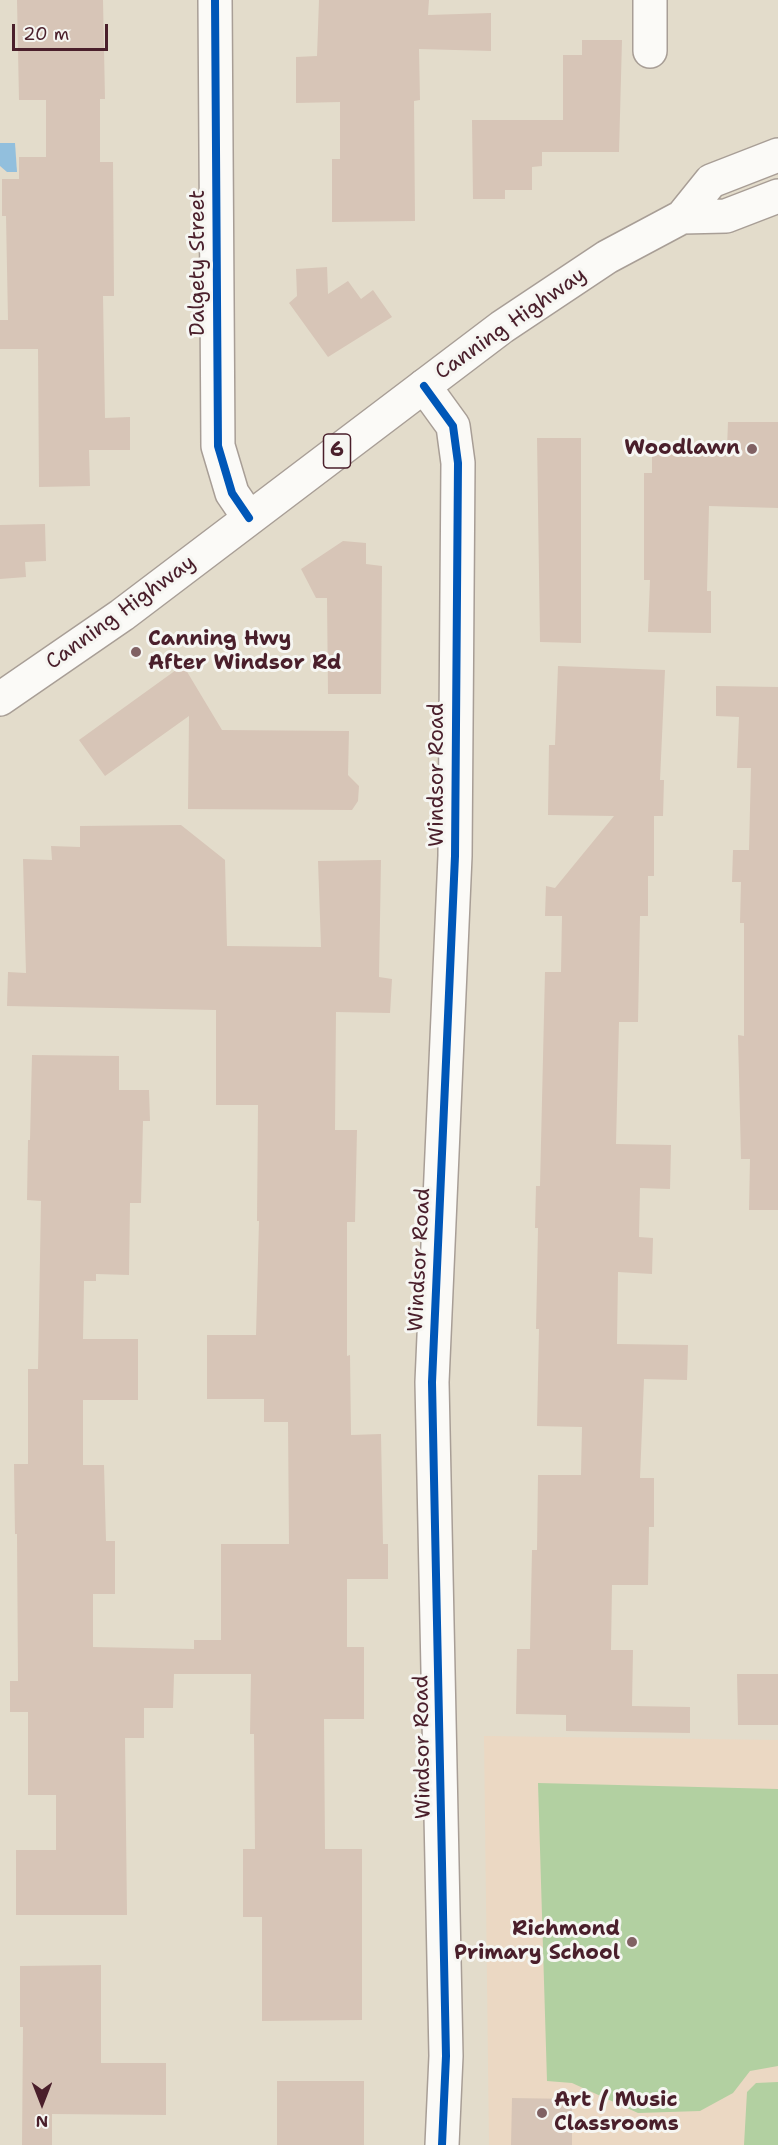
<!DOCTYPE html>
<html>
<head>
<meta charset="utf-8">
<style>
	body { margin:0 }
	#map { position:relative; width:778px; height:2145px; overflow:hidden; background:#e3dccb; font-family:"Shantell Sans",sans-serif }
	canvas { display:block }
	.north { position:absolute; left:12px; top:2073px; width:60px; height:60px; -webkit-text-stroke:4px #f6f6f2; paint-order:stroke; rotate:180deg; font-size:16px; font-weight:700; line-height:24px; text-align:center; color:#4a1f2b }
	.north::after { content:''; display:block; margin:auto; width:21px; height:27px; background:#4a1f2b; clip-path:polygon(50% 0,100% 100%,50% 72%,0 100%) }
	.scale { position:absolute; left:12px; top:24px; width:96px; height:27px; box-sizing:border-box; border:3px solid #4a1f2b; border-top:0; padding-left:8px; font-size:18px; line-height:21px; white-space:nowrap; color:#4a1f2b; -webkit-text-stroke:4px #f6f6f2; paint-order:stroke }
</style>
</head>
<body>
<div id="map">
<canvas width="778" height="2145"></canvas>
<div class="north">N</div>
<div class="scale">20 m</div>
</div>
<script>
const ctx = document.querySelector('canvas').getContext('2d');
ctx.lineJoin = 'round';
function paint(path, color) { ctx.fillStyle = color; ctx.fill(path, 'evenodd'); }
const shape = rows => new Path2D(rows.map(r => 'M' + r).join(''));
function trace(path, color, width, dash) { ctx.strokeStyle = color; ctx.lineWidth = width; ctx.lineCap = dash ? 'butt' : 'round'; ctx.setLineDash(dash || []); ctx.stroke(path); }
function write(font, color, halo, rows, align = 'center') {
  ctx.font = font + ' "Shantell Sans",sans-serif'; ctx.lineWidth = 6; ctx.setLineDash([]); ctx.textBaseline = 'middle'; ctx.strokeStyle = halo; ctx.fillStyle = color; for (const [text, x, y, turn = 0] of rows) {
    ctx.save(); ctx.translate(x, y); ctx.rotate((+turn || 0) * Math.PI / 180); ctx.textAlign = isNaN(turn) ? turn : align; if (halo) ctx.strokeText(text, 0, 0); ctx.fillText(text, 0, 0); ctx.restore();
  }
}
const built = shape([
	[484,1736,778,1740,778,2145,489,2145]
]);
const green = shape([
	[538,1783,778,1789,778,2066,750,2071,733,2093,700,2111,638,2113,572,2083,547,2081],
	[778,2082,778,2145,744,2145,747,2092,756,2083]
]);
const water = shape([
	[0,143,15,143,17,172,7,172,0,166]
]);
const building = shape([
	[17,0,103,0,105,99,100,99,100,162,113,162,114,296,103,296,105,418,130,417,130,450,89,450,90,486,39,487,38,349,0,349,0,320,8,320,6,216,2,216,2,179,19,179,19,157,46,157,46,100,19,100],
	[319,0,429,0,428,15,491,13,491,51,419,49,420,100,414,101,415,221,332,222,332,159,340,159,340,102,296,103,296,57,317,56],
	[582,40,622,40,619,152,542,152,542,166,532,167,532,190,505,190,505,199,473,199,472,120,563,120,563,55,582,55],
	[327,267,328,294,348,281,361,299,373,290,392,317,328,357,289,303,297,296,296,269],
	[728,422,778,422,778,508,709,506,707,591,711,591,711,633,648,632,650,580,644,580,644,473,652,473,652,447,727,448],
	[537,438,581,438,581,643,540,642],
	[45,524,46,561,25,562,26,577,0,579,0,525],
	[343,541,366,543,366,564,382,566,381,694,328,694,327,598,316,598,301,569],
	[183,665,222,730,349,731,348,775,359,786,358,801,352,810,188,809,189,716,105,776,79,740],
	[558,666,665,670,660,780,664,780,663,816,654,816,654,876,648,876,648,916,640,916,638,1022,619,1022,616,1144,671,1145,670,1189,640,1188,639,1237,653,1238,652,1274,618,1272,617,1344,688,1345,687,1380,644,1379,640,1478,654,1478,654,1527,649,1527,648,1585,612,1585,611,1650,633,1650,632,1706,690,1707,690,1733,566,1731,566,1715,516,1714,517,1649,530,1649,532,1550,537,1550,538,1475,581,1475,582,1427,537,1426,539,1329,536,1329,538,1228,535,1228,536,1186,540,1186,545,972,561,972,562,916,545,916,546,886,555,888,614,816,548,815,549,745,555,745],
	[716,686,778,687,778,1210,749,1210,750,1159,741,1159,738,1035,744,1036,744,923,740,923,741,882,732,882,733,850,749,850,751,768,737,768,739,717,716,716],
	[181,825,225,860,227,946,321,947,318,861,381,860,379,977,392,979,390,1013,336,1012,335,1130,357,1130,355,1222,347,1222,347,1356,350,1355,351,1435,381,1434,383,1544,388,1544,388,1579,347,1579,347,1647,364,1647,364,1719,324,1719,325,1849,362,1849,362,2020,262,2021,262,1917,243,1917,243,1849,255,1849,254,1734,250,1734,251,1674,174,1674,173,1708,144,1708,144,1738,125,1738,127,1915,16,1915,16,1850,56,1850,56,1795,28,1795,28,1712,10,1712,10,1681,18,1681,17,1534,15,1534,14,1464,28,1464,28,1369,38,1369,41,1201,27,1200,28,1140,30,1140,32,1055,119,1056,119,1090,149,1090,150,1121,143,1121,141,1203,130,1203,129,1275,96,1274,96,1281,84,1281,83,1339,138,1339,138,1400,83,1400,83,1465,104,1465,106,1541,115,1541,115,1594,93,1594,93,1647,194,1649,194,1640,221,1640,221,1544,289,1544,288,1422,264,1422,264,1399,207,1399,207,1335,256,1335,259,1221,257,1221,258,1105,216,1105,216,1010,7,1006,8,972,26,973,23,859,52,860,51,846,80,847,80,826],
	[737,1674,778,1674,778,1725,738,1725],
	[101,1965,101,2063,166,2063,166,2115,52,2114,52,2145,22,2145,23,2027,20,2027,20,1966],
	[277,2081,364,2081,364,2145,277,2145],
	[512,2098,572,2099,572,2145,511,2145]
]);
const minor = shape([
	[215,0,218,446,232,493,249,518],
	[650,0,650,51],
	[424,386,453,426,458,463,455,856,432,1382,446,2056,442,2145]
]);
const highway = shape([
	[682,217,726,216,778,196],
	[0,699,122,615,502,327,607,257,682,217,711,181,778,155]
]);
const cycleway = shape([
	[215,0,218,446,232,493,249,518],
	[424,386,453,426,458,463,455,856,432,1382,446,2056,442,2145]
]);
const markers = [
	[752,449,6,"#806163"],
	[136,652,6,"#806163"],
	[632,1942,6,"#806163"],
	[542,2113,6,"#806163"]
];
const shields = [
	[337,451,27]
];
const shieldNames = [
	["6",337,451]
];
const streetNames = [
	["Dalgety Street",199,263,-90],
	["Canning Highway",511,324,-35],
	["Canning Highway",121,613,-36],
	["Windsor Road",438,775,-90],
	["Windsor Road",420,1260,-87],
	["Windsor Road",423,1747,-91]
];
const poiNames = [
	["Woodlawn",740,449],
	["Canning Hwy",148,640,"left"],
	["After Windsor Rd",148,664,"left"],
	["Richmond",620,1930],
	["Primary School",620,1954],
	["Art / Music",554,2101,"left"],
	["Classrooms",554,2125,"left"]
];
paint(built, '#ebd8c3');
paint(green, '#b2d0a1');
paint(water, '#92bfdd');
paint(building, '#d7c5b7');
trace(minor, '#a89e96', 36);
trace(highway, '#a89e96', 36);
trace(minor, '#fbfaf7', 33);
trace(highway, '#fbfaf7', 33);
trace(cycleway, '#0057b8', 8);
for (const [x, y, r, color] of markers) { const dot = new Path2D(); dot.arc(x, y, r, 0, 2 * Math.PI); ctx.fillStyle = color; ctx.fill(dot); trace(dot, '#f6f6f2', 2); }
for (const [x, y, w] of shields) { const box = new Path2D(); box.roundRect(x - w / 2, y - 17, w, 34, 4.5); ctx.fillStyle = '#f6f6f2'; ctx.fill(box); trace(box, '#4a1f2b', 1.5); }
write('bold 20px', '#4a1f2b', null, shieldNames);
write('21px', '#4a1f2b', '#f6f6f2', streetNames);
write('bold 21px', '#4a1f2b', '#f6f6f2', poiNames, 'right');
</script>
</body>
</html>
